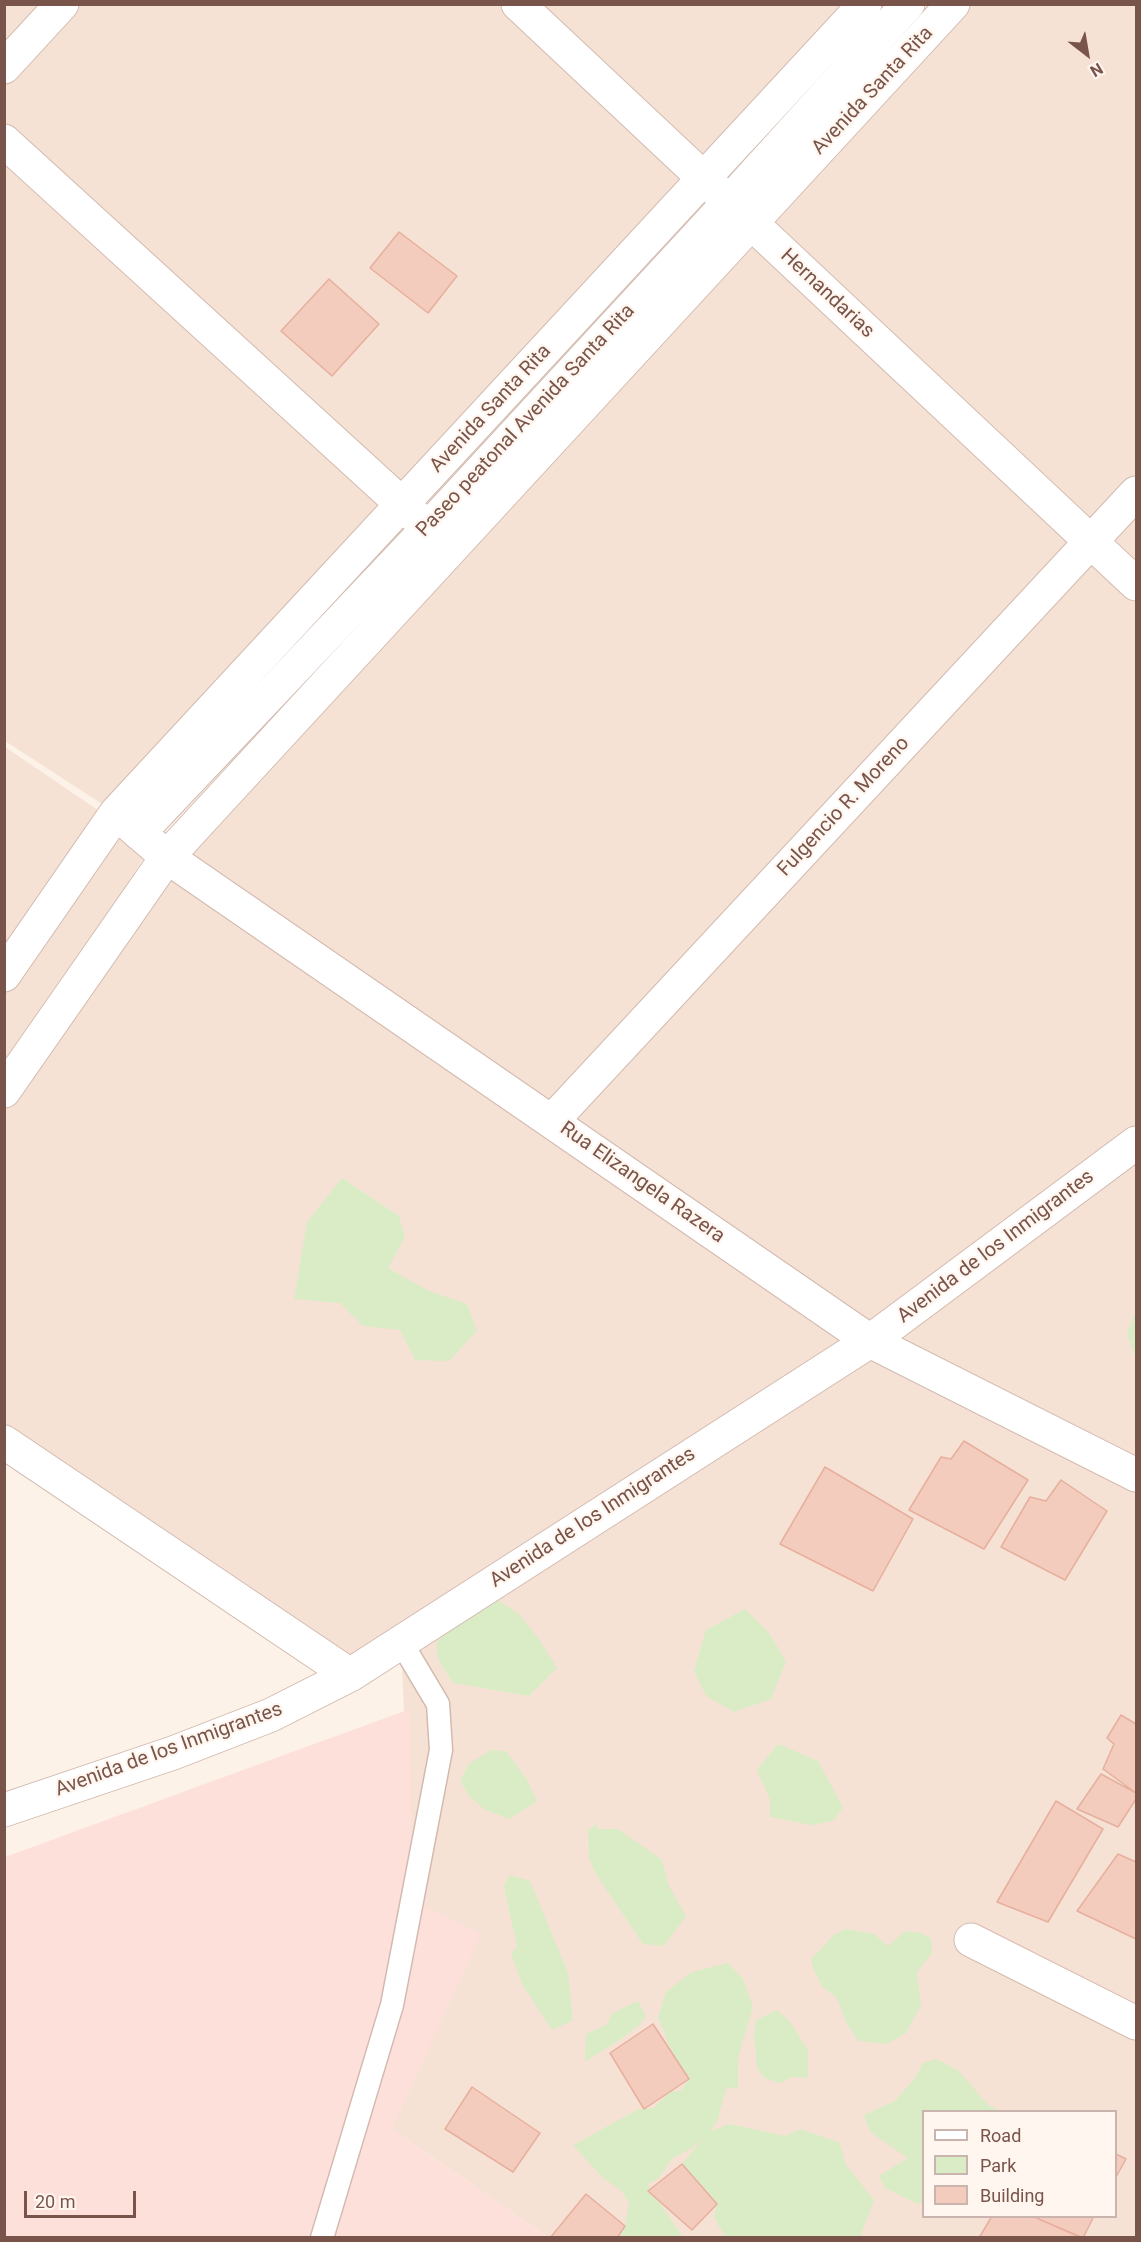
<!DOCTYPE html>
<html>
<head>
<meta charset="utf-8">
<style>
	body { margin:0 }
	#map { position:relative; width:1141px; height:2242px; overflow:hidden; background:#fdf2e7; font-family:Roboto,sans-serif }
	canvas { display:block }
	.frame { position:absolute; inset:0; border:6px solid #79544a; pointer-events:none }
	.legend { position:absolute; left:922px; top:2110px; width:195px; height:108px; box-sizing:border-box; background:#fff6ef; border:2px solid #c9b5ad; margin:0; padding:8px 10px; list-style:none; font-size:18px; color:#79544a }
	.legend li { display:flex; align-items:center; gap:12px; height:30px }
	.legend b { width:30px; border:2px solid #c9b5ad }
	.north { position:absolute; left:1057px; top:24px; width:60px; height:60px; -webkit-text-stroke:4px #fff6ef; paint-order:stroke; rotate:149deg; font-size:16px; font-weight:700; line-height:24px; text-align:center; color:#79544a }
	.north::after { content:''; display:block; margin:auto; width:21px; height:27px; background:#79544a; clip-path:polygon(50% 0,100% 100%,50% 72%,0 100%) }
	.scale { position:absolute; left:24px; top:2191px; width:112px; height:27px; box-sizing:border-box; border:3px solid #79544a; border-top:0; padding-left:8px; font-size:18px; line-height:21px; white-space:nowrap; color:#79544a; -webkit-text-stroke:4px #fff6ef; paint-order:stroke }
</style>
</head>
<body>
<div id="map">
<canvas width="1141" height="2242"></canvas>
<div class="frame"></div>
<ul class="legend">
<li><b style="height:8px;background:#fff"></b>Road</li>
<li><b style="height:16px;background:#daecc5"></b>Park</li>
<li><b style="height:16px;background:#f4ccbe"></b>Building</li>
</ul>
<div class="north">N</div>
<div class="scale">20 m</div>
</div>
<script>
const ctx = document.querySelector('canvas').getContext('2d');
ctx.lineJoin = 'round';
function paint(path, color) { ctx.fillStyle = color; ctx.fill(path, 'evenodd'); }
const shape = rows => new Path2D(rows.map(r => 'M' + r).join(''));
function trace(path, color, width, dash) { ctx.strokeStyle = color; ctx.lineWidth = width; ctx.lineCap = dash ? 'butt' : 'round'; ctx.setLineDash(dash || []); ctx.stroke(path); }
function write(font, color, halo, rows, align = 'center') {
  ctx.font = font + ' Roboto,sans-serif'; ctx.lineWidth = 4.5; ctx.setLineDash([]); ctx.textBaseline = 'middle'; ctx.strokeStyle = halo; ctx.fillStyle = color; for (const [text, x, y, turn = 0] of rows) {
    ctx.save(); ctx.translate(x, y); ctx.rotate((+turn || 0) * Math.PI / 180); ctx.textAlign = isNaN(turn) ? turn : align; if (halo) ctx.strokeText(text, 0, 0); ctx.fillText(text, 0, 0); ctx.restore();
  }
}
const residential = shape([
	[4,5,865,5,116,813,5,741],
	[954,5,1136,5,1136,2237,548,2237,392,2129,412,1899,401,1642,350,1675,5,1442,5,1091,166,857,145,856,5,1074,5,747,167,857],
	[924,2112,1116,2112,1116,2216,924,2216]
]);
const commercial = shape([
	[410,1709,412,1899,481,1934,392,2129,548,2237,5,2238,5,1857]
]);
const green = shape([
	[342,1178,399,1216,405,1237,388,1268,429,1291,467,1304,477,1331,449,1361,415,1360,400,1330,363,1326,340,1303,294,1299,307,1222],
	[1136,1311,1136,1360,1127,1333],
	[487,1593,519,1614,541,1642,557,1668,529,1696,453,1683,438,1659,436,1643,456,1618],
	[745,1609,769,1633,786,1661,771,1699,734,1712,706,1696,694,1671,706,1630],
	[778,1744,818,1761,843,1807,833,1821,811,1825,770,1817,770,1800,757,1770],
	[491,1750,506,1751,527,1780,537,1801,510,1819,485,1810,470,1797,460,1781,469,1764],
	[597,1824,597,1829,618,1829,662,1860,669,1886,686,1916,664,1946,643,1944,596,1874,589,1858,588,1830],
	[510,1875,530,1881,568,1973,573,2020,552,2030,522,1984,511,1953,517,1947,504,1886],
	[846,1929,874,1934,888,1946,905,1931,921,1933,931,1938,932,1953,917,1972,921,2005,906,2033,887,2044,858,2041,847,2024,837,1998,823,1987,814,1971,811,1959,835,1934],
	[728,1963,743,1979,753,2007,738,2058,738,2089,728,2087,726,2090,717,2122,710,2131,730,2124,785,2136,801,2129,840,2143,846,2165,874,2200,860,2237,725,2237,714,2217,717,2204,682,2164,705,2136,692,2148,672,2159,659,2178,648,2184,654,2195,683,2237,620,2237,625,2226,629,2203,621,2190,604,2179,573,2145,639,2109,654,2108,669,2092,681,2091,689,2079,672,2053,658,2017,666,1992,692,1972],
	[638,2001,646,2016,640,2024,621,2039,585,2062,586,2034,608,2024,611,2014],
	[777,2010,790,2022,808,2050,808,2078,793,2077,780,2083,764,2078,757,2068,754,2036,756,2020],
	[936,2059,958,2070,988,2105,1000,2111,924,2112,923,2204,916,2203,885,2188,879,2176,908,2158,870,2132,864,2115,895,2101,915,2078,923,2063]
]);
const building = shape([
	[399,232,457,276,428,313,370,268,399,232],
	[329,279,379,324,332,376,281,331,329,279],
	[964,1441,1028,1480,984,1549,909,1510,941,1457,951,1459,964,1441],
	[825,1467,913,1519,873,1591,780,1544,825,1467],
	[1061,1480,1107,1511,1065,1580,1001,1547,1030,1497,1046,1501,1061,1480],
	[1121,1715,1136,1724,1136,1793,1103,1769,1114,1744,1107,1738,1121,1715],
	[1101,1774,1136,1793,1136,1799,1118,1827,1077,1809,1101,1774],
	[1056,1801,1103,1829,1048,1922,997,1902,1056,1801],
	[1118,1854,1136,1862,1136,1939,1077,1911,1118,1854],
	[653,2024,689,2079,644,2109,610,2053,653,2024],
	[472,2087,540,2133,513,2172,445,2129,472,2087],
	[1116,2154,1126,2159,1116,2177,1116,2154],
	[682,2164,717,2204,692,2230,648,2191,682,2164],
	[586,2194,625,2226,617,2238,550,2238,586,2194],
	[992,2216,1032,2216,1082,2238,979,2238,992,2216],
	[1032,2216,1094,2216,1083,2238,1032,2216]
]);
const service = shape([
	[322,2238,392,2005,441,1750,438,1704,401,1642]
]);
const pedestrian = shape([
	[139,833,428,528,729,202,908,4]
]);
const minor = shape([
	[518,4,1136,584],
	[865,4,116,813,167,857,870,1341,1136,1475],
	[4,67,62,4],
	[4,141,450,548],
	[4,975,116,813],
	[4,1091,167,857,953,4],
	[552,1121,1136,493],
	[4,1442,350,1675],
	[4,1810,173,1753,271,1715,350,1675,870,1341,1136,1143],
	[971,1940,1136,2023]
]);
const streetNames = [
	["Avenida Santa Rita",873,91,-47],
	["Hernandarias",827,294,43],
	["Avenida Santa Rita",491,409,-47],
	["Paseo peatonal Avenida Santa Rita",526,421,-47],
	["Fulgencio R. Moreno",844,807,-47],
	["Rua Elizangela Razera",642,1183,35],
	["Avenida de los Inmigrantes",996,1247,-37],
	["Avenida de los Inmigrantes",593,1518,-33],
	["Avenida de los Inmigrantes",169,1750,-20]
];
paint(residential, '#f5e2d5');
paint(commercial, '#fee0db');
paint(green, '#daecc5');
paint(building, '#f4ccbe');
trace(building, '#e7af9d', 1.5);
trace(service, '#d3baaf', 25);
trace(pedestrian, '#d3baaf', 35);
trace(minor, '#d3baaf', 35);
trace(service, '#fff', 22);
trace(pedestrian, '#fff', 33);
trace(minor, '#fff', 33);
write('20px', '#79544a', '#fff6ef', streetNames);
</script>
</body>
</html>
